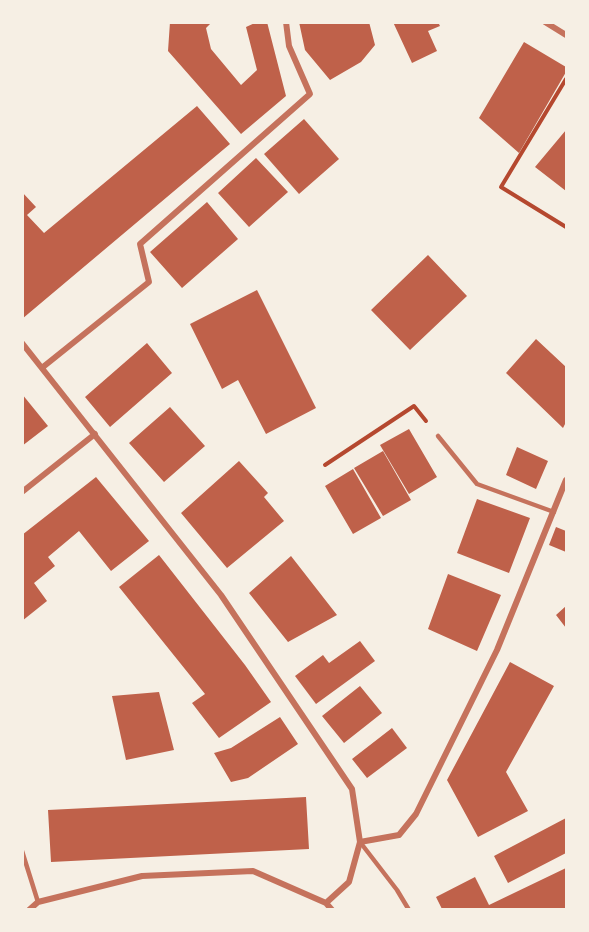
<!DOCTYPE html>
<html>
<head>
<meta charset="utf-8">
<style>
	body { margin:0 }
	#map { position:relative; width:589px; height:932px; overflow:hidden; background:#f6efe4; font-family:"Public Sans",sans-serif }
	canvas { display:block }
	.frame { position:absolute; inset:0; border:24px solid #f6efe4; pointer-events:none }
</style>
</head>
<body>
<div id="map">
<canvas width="589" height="932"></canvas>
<div class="frame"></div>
</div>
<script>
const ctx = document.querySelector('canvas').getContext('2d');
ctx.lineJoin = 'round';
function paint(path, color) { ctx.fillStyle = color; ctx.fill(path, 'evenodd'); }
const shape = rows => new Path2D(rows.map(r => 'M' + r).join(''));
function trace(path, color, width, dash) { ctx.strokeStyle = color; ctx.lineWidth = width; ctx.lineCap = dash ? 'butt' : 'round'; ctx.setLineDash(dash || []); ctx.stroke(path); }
const building = shape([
	[170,22,212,22,206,28,211,49,241,85,257,70,246,27,257,22,267,22,286,96,241,134,168,51],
	[299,22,369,22,375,45,361,62,330,80,305,50],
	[393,22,438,22,440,26,428,31,437,51,412,63],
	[524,42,566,67,566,72,519,153,479,118],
	[197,106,230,144,22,319,22,192,36,207,27,215,44,233],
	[304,119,339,159,299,194,264,154],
	[566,130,566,191,535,167],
	[256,158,288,192,249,227,218,193],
	[207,202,238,239,182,288,150,252],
	[428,255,467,296,410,350,371,310],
	[257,290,316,408,266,434,238,380,222,389,190,324],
	[536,339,566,367,566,422,563,428,506,373],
	[147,343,172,373,110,427,85,397],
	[22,394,48,426,22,446],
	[170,407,205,446,164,482,129,443],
	[409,429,437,477,409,494,380,445],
	[517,447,548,461,536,489,506,475],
	[383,451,411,500,383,516,354,468],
	[239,461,268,493,264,497,284,521,227,568,181,513],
	[353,469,381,518,353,534,325,486],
	[96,477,149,541,111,571,79,531,48,557,55,566,34,583,47,601,22,621,22,535],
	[477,499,530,518,509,573,457,553],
	[556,527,566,531,566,552,549,545],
	[159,555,245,665,271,702,219,738,192,703,205,694,119,587],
	[291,556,337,615,288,642,249,593],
	[448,574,501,595,477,651,428,629],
	[566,606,566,628,556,615],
	[360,641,375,661,316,704,295,676,323,655,329,663],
	[510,662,554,686,506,772,528,811,478,837,447,780],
	[360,686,382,713,344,743,322,716],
	[159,692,174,750,126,760,112,696],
	[280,717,298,744,248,778,231,782,214,753,231,748],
	[392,728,407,748,367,778,352,759],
	[306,797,309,849,51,862,48,810],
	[566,818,566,853,508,883,494,856],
	[566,868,566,909,442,909,436,897,475,877,489,905]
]);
const path = shape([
	[566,79,501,187,566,227],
	[325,465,414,406,426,421]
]);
const service = shape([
	[438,436,477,484,554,512],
	[360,842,397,890,409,910],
	[22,851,38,902]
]);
const minor = shape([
	[545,22,566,35],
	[22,343,221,595,352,789,360,842,349,882,326,903],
	[43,367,149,282,140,244,310,94,289,46,286,22],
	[22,492,95,434],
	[360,842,399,835,416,814,497,650,566,480],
	[29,910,38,902,142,876,253,871,326,903,332,910]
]);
paint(building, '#bf614a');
trace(path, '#b5482f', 4);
trace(service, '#c5725c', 4.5);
trace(minor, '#c5725c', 6);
</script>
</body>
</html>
